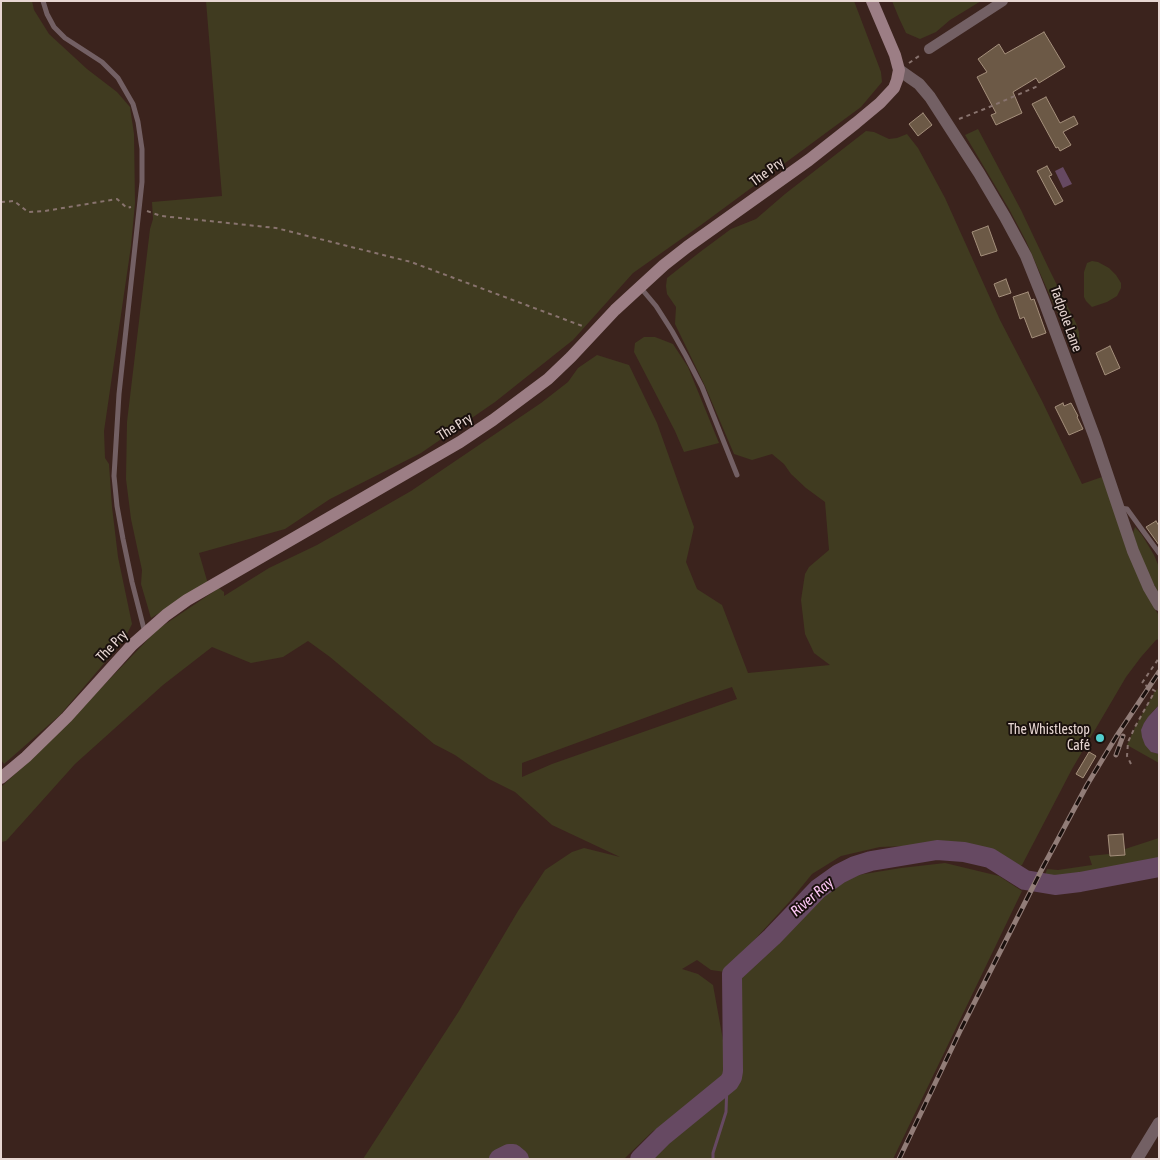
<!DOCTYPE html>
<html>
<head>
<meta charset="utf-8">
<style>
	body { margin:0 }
	#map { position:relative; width:1160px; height:1160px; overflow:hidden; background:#3b231d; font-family:"Asap Condensed",sans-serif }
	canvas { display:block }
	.frame { position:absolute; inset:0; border:2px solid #e7d6d2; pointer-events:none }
</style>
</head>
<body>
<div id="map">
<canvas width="1160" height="1160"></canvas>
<div class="frame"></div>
</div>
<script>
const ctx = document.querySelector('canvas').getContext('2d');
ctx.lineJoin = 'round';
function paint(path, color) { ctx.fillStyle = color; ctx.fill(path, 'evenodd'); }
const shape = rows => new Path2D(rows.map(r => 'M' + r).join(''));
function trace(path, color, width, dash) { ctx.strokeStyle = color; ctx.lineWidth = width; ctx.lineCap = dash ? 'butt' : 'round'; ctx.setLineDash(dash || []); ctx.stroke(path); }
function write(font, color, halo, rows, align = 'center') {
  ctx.font = font + ' "Asap Condensed",sans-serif'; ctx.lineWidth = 4; ctx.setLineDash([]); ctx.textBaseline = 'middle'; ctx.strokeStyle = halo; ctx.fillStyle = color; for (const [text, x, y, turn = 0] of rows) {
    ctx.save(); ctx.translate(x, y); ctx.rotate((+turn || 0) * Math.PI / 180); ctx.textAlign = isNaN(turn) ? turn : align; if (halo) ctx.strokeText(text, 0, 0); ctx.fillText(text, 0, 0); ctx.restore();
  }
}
const green = shape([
	[1,1,32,1,34,10,49,34,87,69,117,92,130,107,134,134,135,203,131,246,104,431,105,458,109,464,112,507,118,557,132,624,124,640,60,715,4,764,1,760],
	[206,1,854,1,881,72,882,82,861,107,701,225,633,273,573,340,495,402,421,453,330,499,285,529,199,553,208,584,151,618,141,584,142,570,131,519,126,479,127,422,150,229,153,219,152,202,222,196],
	[892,1,981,1,950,20,936,32,920,39,906,33,899,18],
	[978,129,1021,210,1050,271,1076,323,1079,332,1080,348,1074,351,1026,241,1009,209,965,135],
	[866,131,874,132,889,139,897,138,907,134,918,148,945,198,1000,320,1042,401,1082,484,1102,477,1150,600,1159,616,1159,639,1156,640,1141,657,1126,677,1072,769,1022,865,1014,869,982,847,960,844,880,847,841,856,812,874,790,901,725,972,711,970,697,960,682,969,698,974,713,985,727,1062,722,1078,667,1125,653,1131,624,1159,526,1159,516,1149,507,1150,492,1159,363,1159,459,1011,518,911,545,870,572,852,584,848,620,857,552,825,515,792,489,779,455,755,434,744,330,657,308,641,283,657,251,663,212,647,163,685,75,764,6,841,1,842,1,787,43,748,158,629,219,588,224,592,224,596,269,568,317,545,411,491,541,403,568,382,578,368,597,355,629,365,657,423,694,527,686,562,697,589,722,605,748,673,830,665,814,653,805,634,801,600,805,574,809,567,829,550,825,502,806,488,791,474,784,464,772,454,752,460,734,454,705,386,675,324,676,307,667,294,666,286,667,278,700,252,731,229,756,219,785,194],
	[732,687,737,699,552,764,522,777,522,763,688,702],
	[1092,261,1098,262,1109,268,1116,275,1121,283,1121,288,1117,296,1107,302,1092,307,1086,301,1084,297,1084,272,1087,263],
	[644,337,655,337,673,344,688,367,719,443,684,452,675,431,634,352,635,343],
	[1135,527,1142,535,1154,555,1159,567,1159,594,1143,564,1133,533],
	[1158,689,1159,705,1153,711,1144,723,1151,752,1159,754,1159,763,1127,745,1135,727,1155,691],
	[1159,838,1159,859,1145,864,1063,879,1044,878,1047,869,1058,870,1092,865,1089,856,1109,854,1110,856,1125,855,1125,849],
	[945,863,999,876,1022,891,893,1159,648,1159,707,1110,734,1081,737,986,738,976,821,894,858,875,901,868]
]);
const water = shape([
	[1063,167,1072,184,1063,188,1055,171],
	[1159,705,1159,754,1151,752,1145,745,1142,737,1141,730,1144,723,1148,717]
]);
const stream = shape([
	[713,1159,713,1153,726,1112,727,1083]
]);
const river = shape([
	[499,1159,509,1154,513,1154,519,1159],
	[640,1159,663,1136,729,1082,732,1077,733,1071,732,974,772,937,818,889,839,874,855,866,871,861,937,850,964,852,990,858,1025,880,1055,885,1080,882,1159,867]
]);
const building = shape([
	[1044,32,1065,67,1039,83,1036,78,1013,92,1022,113,996,125,991,115,996,113,977,77,987,72,978,59,999,44,1005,54,1044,32],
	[1046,97,1060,123,1074,116,1078,124,1063,132,1071,145,1060,151,1058,147,1056,148,1032,104,1046,97],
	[923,113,932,125,918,136,909,124,923,113],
	[1047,166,1052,175,1049,176,1063,201,1055,205,1037,171,1047,166],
	[988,226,997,251,981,256,972,232,988,226],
	[1006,279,1011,293,999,297,994,284,1006,279],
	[1028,292,1031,300,1034,299,1046,333,1032,338,1024,317,1020,319,1013,297,1028,292],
	[1110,346,1120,368,1105,375,1096,353,1110,346],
	[1063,403,1064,406,1071,403,1078,416,1077,417,1083,429,1069,435,1055,407,1063,403],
	[1156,521,1159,526,1159,545,1146,527,1156,521],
	[1089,752,1096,756,1083,778,1076,774,1089,752],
	[1123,834,1125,855,1110,856,1108,835,1123,834]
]);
const path = shape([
	[909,63,922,54],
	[959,119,987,108,1038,86],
	[1,202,14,201,28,212,45,211,117,199,127,208,131,207],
	[147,211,161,216,276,228,411,262,585,327],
	[1131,764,1127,756,1128,742,1135,727,1155,691,1142,683,1159,658]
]);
const service = shape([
	[43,1,47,14,54,27,65,38,102,62,118,78,133,104,138,122,142,149,142,182,119,394,114,476,117,506,123,539,132,582,145,633],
	[640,287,656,306,672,331,686,356,702,387,737,475],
	[1120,508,1127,509,1159,553]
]);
const minor = shape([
	[929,49,1003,1]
]);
const tertiary = shape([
	[899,70,919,84,930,97,979,173,1005,217,1026,256,1044,301,1095,438,1133,551,1149,588,1159,605],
	[1137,1159,1159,1123]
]);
const secondary = shape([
	[1,778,26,757,67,717,132,645,166,615,187,600,460,442,493,420,548,379,571,357,615,310,664,265,687,247,809,160,856,123,880,103,894,88,897,80,899,70,895,55,872,1]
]);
const rail = shape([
	[1116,755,1123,736],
	[899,1159,961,1029,1043,867,1087,785,1116,737,1159,672]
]);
const markers = [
	[1100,738,5,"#52cdce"]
];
const streetNames = [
	["The Pry",767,172,-36],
	["Tadpole Lane",1066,319,70],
	["The Pry",455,427,-32],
	["The Pry",112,646,-46]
];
const poiNames = [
	["The Whistlestop",1090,730],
	["Café",1090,746]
];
const waterNames = [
	["River Ray",812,897,-41]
];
paint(green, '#403b20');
paint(water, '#664962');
trace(stream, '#664962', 3);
trace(river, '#664962', 20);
paint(building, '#6c5946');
trace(building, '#a5907c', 1);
trace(path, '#88736e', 2, [4, 4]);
trace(service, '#736064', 5);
trace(minor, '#736064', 10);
trace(tertiary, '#736064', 12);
trace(secondary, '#9c7e85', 12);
trace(rail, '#927d78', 5);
trace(rail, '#1a100d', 3, [9]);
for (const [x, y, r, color] of markers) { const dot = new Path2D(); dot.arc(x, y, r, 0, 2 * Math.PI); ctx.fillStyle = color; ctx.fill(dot); trace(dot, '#1a100d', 2); }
write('14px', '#e7d6d2', '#1a100d', streetNames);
write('14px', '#e7d6d2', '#1a100d', poiNames, 'right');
write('italic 15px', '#fdc7f5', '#1a100d', waterNames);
</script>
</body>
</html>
